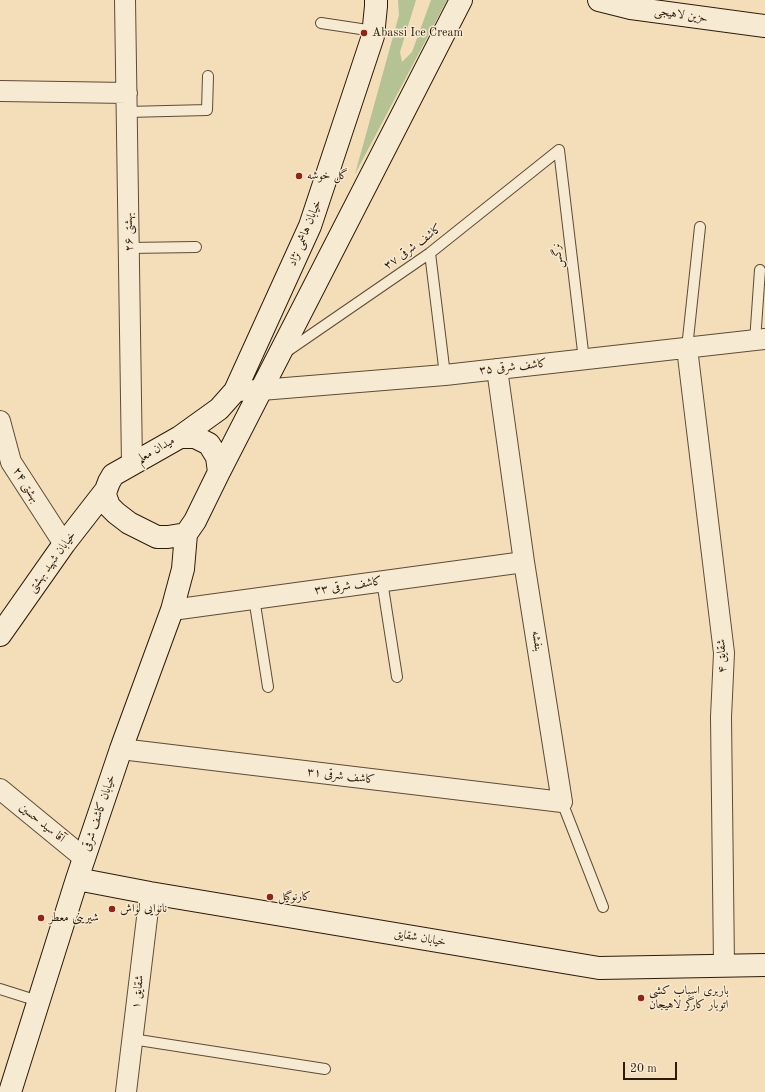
<!DOCTYPE html>
<html>
<head>
<meta charset="utf-8">
<style>
	body { margin:0 }
	#map { position:relative; width:765px; height:1092px; overflow:hidden; background:#f3deb9; font-family:"Old Standard TT",serif }
	canvas { display:block }
	.scale { position:absolute; left:623px; top:1062px; width:54px; height:18px; box-sizing:border-box; border:2px solid #2d1b0a; border-top:0; padding-left:5px; font-size:12px; line-height:14px; white-space:nowrap; color:#2d1b0a; -webkit-text-stroke:3px #f7ead2; paint-order:stroke }
</style>
</head>
<body>
<div id="map">
<canvas width="765" height="1092"></canvas>
<div class="scale">20 m</div>
</div>
<script>
const ctx = document.querySelector('canvas').getContext('2d');
ctx.lineJoin = 'round';
function paint(path, color) { ctx.fillStyle = color; ctx.fill(path, 'evenodd'); }
const shape = rows => new Path2D(rows.map(r => 'M' + r).join(''));
function trace(path, color, width, dash) { ctx.strokeStyle = color; ctx.lineWidth = width; ctx.lineCap = dash ? 'butt' : 'round'; ctx.setLineDash(dash || []); ctx.stroke(path); }
function write(font, color, halo, rows, align = 'center') {
  ctx.font = font + ' "Old Standard TT",Amiri,serif'; ctx.lineWidth = 3; ctx.setLineDash([]); ctx.textBaseline = 'middle'; ctx.strokeStyle = halo; ctx.fillStyle = color; for (const [text, x, y, turn = 0] of rows) {
    ctx.save(); ctx.translate(x, y); ctx.rotate((+turn || 0) * Math.PI / 180); ctx.textAlign = isNaN(turn) ? turn : align; if (halo) ctx.strokeText(text, 0, 0); ctx.fillText(text, 0, 0); ctx.restore();
  }
}
const green = shape([
	[398,0,416,0,400,52,402,62,412,52,431,0,447,0,355,174,399,15]
]);
const lane = shape([
	[321,23,374,31],
	[127,112,207,110,208,76],
	[559,150,584,360],
	[129,248,196,247],
	[430,253,445,375],
	[755,341,760,270],
	[687,348,700,227],
	[286,352,430,253,559,150],
	[382,581,397,677],
	[254,598,268,687],
	[562,802,603,907],
	[0,989,38,1001],
	[132,1039,325,1069]
]);
const street = shape([
	[125,0,132,464],
	[0,91,127,93],
	[687,348,724,653,721,717,724,965],
	[235,391,261,390,445,375,765,339],
	[0,421,11,462,64,544],
	[172,610,524,562],
	[121,749,562,802,524,562,497,369],
	[0,789,84,858],
	[126,1092,150,893]
]);
const secondary = shape([
	[599,0,631,8,765,26],
	[180,437,219,409,235,391,310,226,373,36,376,6,376,0],
	[180,437,195,437,209,444,217,457,219,472,195,521,186,534,168,537,157,537,129,523,116,513,109,506,105,495,106,490,109,482,113,475,180,437],
	[219,472,461,0],
	[0,635,64,544,106,490],
	[77,879,150,893,599,968,765,965],
	[10,1092,77,879,121,749,172,610,183,569,186,534]
]);
const markers = [
	[364,33,4,"#8f2418"],
	[299,176,4,"#8f2418"],
	[270,897,4,"#8f2418"],
	[112,909,4,"#8f2418"],
	[41,918,4,"#8f2418"],
	[641,998,4,"#8f2418"]
];
const streetNames = [
	["حزین لاهیجی",681,15,8],
	["بهشتی ۲۶",129,232,-91],
	["خیابان هاشمی نژاد",305,233,-68],
	["کاشف شرقی ۳۷",413,247,-36],
	["نرگس",558,256,-97],
	["کاشف شرقی ۳۵",513,367,-6],
	["میدان معلم",156,450,-30],
	["بهشتی ۲۴",26,485,58],
	["خیابان شهید بهشتی",52,562,-54],
	["کاشف شرقی ۳۳",348,586,-8],
	["بنفشه",537,641,81],
	["شقایق ۴",722,656,-92],
	["کاشف شرقی ۳۱",341,776,7],
	["خیابان کاشف شرقی",99,813,-71],
	["آقا سید حسین",42,823,39],
	["خیابان شقایق",420,938,10],
	["شقایق ۱",138,992,-83]
];
const poiNames = [
	["Abassi Ice Cream",372,33],
	["گل خوشه",307,176],
	["کارنوگیل",278,897],
	["نانوایی لواش",120,909],
	["شیرینی معطر",49,918],
	["باربری اسباب کشی",649,991],
	["اتوبار کارگر لاهیجان",649,1005]
];
paint(green, '#b5c294');
trace(lane, '#5e4c36', 12);
trace(street, '#5e4c36', 22);
trace(secondary, '#2d1b0a', 24);
trace(lane, '#f7ead2', 10);
trace(street, '#f7ead2', 20);
trace(secondary, '#f7ead2', 22);
for (const [x, y, r, color] of markers) { const dot = new Path2D(); dot.arc(x, y, r, 0, 2 * Math.PI); ctx.fillStyle = color; ctx.fill(dot); trace(dot, '#f7ead2', 1.5); }
write('12px', '#2d1b0a', '#f7ead2', streetNames);
write('12px', '#2d1b0a', '#f7ead2', poiNames, 'left');
</script>
</body>
</html>
